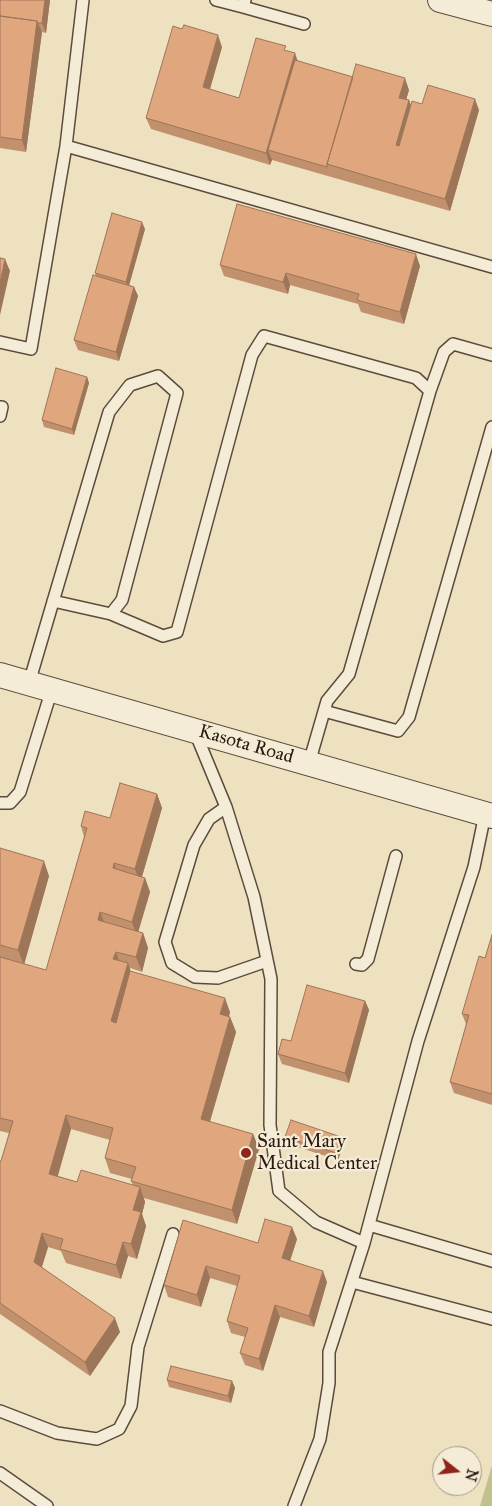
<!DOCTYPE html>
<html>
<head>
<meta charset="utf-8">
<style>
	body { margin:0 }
	#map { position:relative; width:492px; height:1506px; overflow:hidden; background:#eee1c0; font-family:"IM FELL Great Primer",serif }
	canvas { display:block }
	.north { position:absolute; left:432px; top:1446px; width:50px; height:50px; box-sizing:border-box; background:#f4ecd6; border:1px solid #a49887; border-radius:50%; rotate:106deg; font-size:14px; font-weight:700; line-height:20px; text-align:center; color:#2b1910 }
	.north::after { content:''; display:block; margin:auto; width:18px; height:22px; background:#8f2418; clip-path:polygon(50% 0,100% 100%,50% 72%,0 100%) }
</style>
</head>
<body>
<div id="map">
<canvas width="492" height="1506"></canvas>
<div class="north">N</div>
</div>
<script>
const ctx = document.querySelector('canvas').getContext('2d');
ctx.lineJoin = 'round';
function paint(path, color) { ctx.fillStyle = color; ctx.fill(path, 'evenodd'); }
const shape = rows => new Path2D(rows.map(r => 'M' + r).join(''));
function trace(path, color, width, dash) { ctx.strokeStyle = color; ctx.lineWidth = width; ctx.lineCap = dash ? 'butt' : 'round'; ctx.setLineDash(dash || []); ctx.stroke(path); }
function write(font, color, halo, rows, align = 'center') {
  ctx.font = font + ' "IM FELL Great Primer",serif'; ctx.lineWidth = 4.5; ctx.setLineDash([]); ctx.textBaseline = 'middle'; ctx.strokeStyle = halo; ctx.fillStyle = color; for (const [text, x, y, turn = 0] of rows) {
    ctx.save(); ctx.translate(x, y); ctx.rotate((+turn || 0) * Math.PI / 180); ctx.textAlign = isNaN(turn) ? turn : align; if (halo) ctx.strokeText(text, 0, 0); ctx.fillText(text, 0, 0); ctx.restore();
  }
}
const green = shape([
	[492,1465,492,1506,480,1506]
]);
const service = shape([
	[83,0,66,146,492,267],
	[216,0,243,7],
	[245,0,243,7,304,24],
	[0,342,31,349,66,146],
	[430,391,444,352,453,344,492,355],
	[0,407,2,407,0,416],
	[111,614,163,636,177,632,252,355,264,336,416,378,430,391,349,674,327,701,309,763],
	[29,683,109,412,130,385,158,376,177,393,122,600,111,614,53,601],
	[324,711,398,731,409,717,492,427],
	[195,732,226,807,254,897,271,979,270,1125,279,1191,316,1222,364,1243],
	[0,803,10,803,20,792,52,689],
	[226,807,209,819,194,845,165,942,172,963,195,977,218,978,267,961],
	[356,964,362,965,368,959,396,856],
	[369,1225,492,1261],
	[352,1282,492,1319],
	[0,1411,57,1433,97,1439,119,1429,131,1406,138,1347,173,1234],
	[0,1473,47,1506],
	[294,1506,320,1439,329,1383,329,1352,364,1243,418,1041,474,867,485,814]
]);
const minor = shape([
	[440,0,492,14],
	[0,675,492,816]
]);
const wall = shape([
	[0,0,50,0,46,33,42,32,26,152,0,148],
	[222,47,210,89,239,98,287,51,298,61,353,77,409,90,406,100,409,100,411,105,422,104,479,110,450,211,272,160,270,165,151,129,146,118],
	[145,229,129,285,134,287,138,296,119,361,78,350,74,340,96,276,95,273],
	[220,265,420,266,404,324,361,312,358,304,290,285,288,294,224,276],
	[87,377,89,383,74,435,44,427,42,420],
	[157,794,162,808,142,877,145,878,150,892,138,932,143,933,148,948,142,972,130,968,130,971,230,1012,229,1017,230,1017,236,1032,210,1122,253,1134,259,1149,237,1224,144,1198,145,1202,142,1214,146,1226,137,1259,128,1256,121,1279,66,1263,61,1251,48,1247,42,1267,120,1332,90,1376,0,1314,0,1161,1,1161,9,1133,0,1131,0,848,49,876,24,964,46,970,84,837,81,826,110,818],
	[71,1129,110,1140,105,1158,110,1173,132,1179,131,1181,133,1185,77,1182,58,1176],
	[492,935,492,1105,454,1093,450,1082,466,1024,462,1014,485,958],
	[365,1001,369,1010,349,1083,282,1064,278,1054,291,1041],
	[285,1137,344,1143,338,1160,288,1144],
	[297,1239,290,1261,327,1282,314,1327,280,1317,263,1371,245,1365,240,1353,245,1337,231,1333,227,1321,237,1286,210,1278,201,1307,168,1297,164,1285,258,1243],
	[167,1380,232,1381,235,1388,231,1403,169,1387]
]);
const shadedWall = shape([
	[45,0,50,0,46,33,42,23],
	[37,21,42,32,26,152,22,140],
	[218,35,222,47,207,99,203,87],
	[295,53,299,65,268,150,272,160,270,165,266,153],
	[405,78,409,90,403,110,399,98],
	[475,99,479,110,450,211,445,199],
	[409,100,413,112,400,157,396,145],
	[142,222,145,229,128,289,126,282],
	[416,254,420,266,404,324,400,312],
	[5,259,10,271,0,315,0,283],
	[286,273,290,285,288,294,283,282],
	[134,287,138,296,119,361,116,352],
	[87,377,89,383,74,435,72,429],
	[157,794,162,808,140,883,135,869],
	[44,861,49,876,24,965,18,950],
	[114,863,119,877,113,868],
	[145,878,150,892,137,936,132,922],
	[100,912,106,927,98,920],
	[143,933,148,948,142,972,136,957],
	[116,952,121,966,113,959],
	[128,963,133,978,116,1036,111,1021],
	[225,998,230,1012,225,1029,220,1014],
	[365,1001,369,1010,349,1083,345,1073],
	[230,1017,236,1032,206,1134,201,1119],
	[66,1115,71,1129,54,1188,49,1174],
	[253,1134,259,1149,237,1224,232,1210],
	[341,1137,344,1143,338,1160,336,1153],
	[140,1187,145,1202,142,1214,146,1226,137,1259,131,1244,133,1210],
	[292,1227,297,1239,287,1270,282,1258],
	[42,1233,48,1247,39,1276,34,1262],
	[123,1242,128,1256,121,1279,116,1265],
	[206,1266,210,1278,201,1307,197,1295],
	[323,1271,327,1282,314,1327,309,1316],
	[275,1305,280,1317,263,1371,259,1359],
	[115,1318,120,1332,90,1376,85,1362],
	[232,1381,235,1388,231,1403,228,1396]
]);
const building = shape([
	[0,0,45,0,42,23,38,23,37,21,0,16,0,0],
	[0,16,37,21,22,140,0,137,0,16],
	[184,25,218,35,203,87,239,98,256,38,286,46,284,50,295,53,266,153,146,118,173,26,182,29,184,25],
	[295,60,353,77,327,164,327,167,268,150,295,60],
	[356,64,405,78,399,98,409,100,396,145,399,146,412,101,422,104,428,85,475,99,445,199,327,164,356,64],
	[237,204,416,254,400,312,357,300,359,294,286,273,283,282,220,265,237,204],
	[112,213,142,222,126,282,95,273,112,213],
	[0,258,5,259,0,283,0,258],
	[93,275,134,287,116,352,74,340,93,275],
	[56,368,87,377,72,429,42,420,56,368],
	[120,783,157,794,135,869,114,863,113,868,145,878,132,922,100,912,98,920,143,933,136,957,116,952,113,959,128,963,111,1021,116,1023,130,971,225,998,220,1014,230,1017,201,1119,253,1134,232,1210,131,1181,136,1167,105,1158,113,1128,66,1115,49,1174,77,1182,81,1170,140,1187,133,1210,141,1212,131,1244,123,1242,116,1265,60,1249,63,1239,42,1233,34,1262,115,1318,85,1362,0,1303,0,1161,1,1161,13,1121,0,1118,0,957,46,970,87,828,81,826,85,811,110,818,120,783],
	[0,848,44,861,18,950,0,945,0,848],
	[492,935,492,1094,450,1082,469,1015,462,1014,479,956,485,958,492,935],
	[307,985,365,1001,345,1073,278,1054,282,1039,291,1041,307,985],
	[291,1120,341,1137,336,1153,285,1137,291,1120],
	[265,1219,292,1227,282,1258,323,1271,309,1316,275,1305,259,1359,240,1353,248,1328,227,1321,240,1276,206,1266,197,1295,164,1285,183,1220,258,1243,265,1219],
	[171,1366,232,1381,228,1396,167,1380,171,1366]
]);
const markers = [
	[246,1153,6,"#8f2418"]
];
const streetNames = [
	["Kasota Road",246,745,16]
];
const poiNames = [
	["Saint Mary",257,1142],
	["Medical Center",257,1164]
];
paint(green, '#c0c18d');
trace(service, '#5c4b3c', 14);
trace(minor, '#5c4b3c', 26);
trace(service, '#f4ecd6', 11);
trace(minor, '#f4ecd6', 24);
paint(wall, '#c1906c');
paint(shadedWall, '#9d7558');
paint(building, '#e0a77e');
trace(building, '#9d7558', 1);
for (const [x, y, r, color] of markers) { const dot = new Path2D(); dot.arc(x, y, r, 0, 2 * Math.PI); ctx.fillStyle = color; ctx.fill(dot); trace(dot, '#f4ecd6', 2); }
write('19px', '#2b1910', '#f4ecd6', streetNames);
write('19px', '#2b1910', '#f4ecd6', poiNames, 'left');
</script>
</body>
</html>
